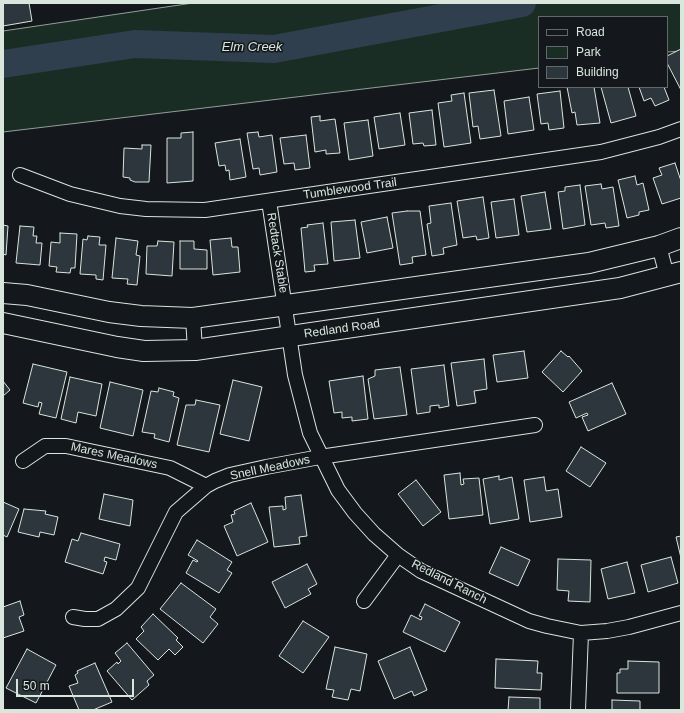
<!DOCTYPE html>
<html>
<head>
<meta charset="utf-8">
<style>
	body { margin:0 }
	#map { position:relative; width:684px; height:713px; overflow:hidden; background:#14181c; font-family:Helvetica,sans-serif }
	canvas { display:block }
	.frame { position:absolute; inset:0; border:4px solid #d8e6dc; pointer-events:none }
	.legend { position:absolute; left:538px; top:16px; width:130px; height:72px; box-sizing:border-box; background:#14181c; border:1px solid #626a69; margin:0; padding:5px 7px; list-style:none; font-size:12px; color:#d8e6dc }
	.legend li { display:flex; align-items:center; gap:8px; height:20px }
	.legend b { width:20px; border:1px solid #626a69 }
	.scale { position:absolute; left:16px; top:679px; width:118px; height:18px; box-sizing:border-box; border:2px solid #d8e6dc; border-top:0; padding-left:5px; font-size:12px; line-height:14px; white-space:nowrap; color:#d8e6dc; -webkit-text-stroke:3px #14181c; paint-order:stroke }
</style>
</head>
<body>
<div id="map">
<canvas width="684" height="713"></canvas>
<div class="frame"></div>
<ul class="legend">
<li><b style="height:5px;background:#14181c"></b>Road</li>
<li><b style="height:11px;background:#1a2d24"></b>Park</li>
<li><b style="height:11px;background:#2c363c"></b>Building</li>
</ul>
<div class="scale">50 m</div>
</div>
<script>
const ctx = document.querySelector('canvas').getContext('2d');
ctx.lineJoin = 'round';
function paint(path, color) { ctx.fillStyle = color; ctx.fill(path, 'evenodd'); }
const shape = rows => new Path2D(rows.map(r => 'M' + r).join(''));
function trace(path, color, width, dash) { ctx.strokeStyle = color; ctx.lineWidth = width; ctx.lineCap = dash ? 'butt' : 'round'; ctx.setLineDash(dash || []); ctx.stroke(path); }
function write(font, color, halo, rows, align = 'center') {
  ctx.font = font + ' Helvetica,sans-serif'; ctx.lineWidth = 3; ctx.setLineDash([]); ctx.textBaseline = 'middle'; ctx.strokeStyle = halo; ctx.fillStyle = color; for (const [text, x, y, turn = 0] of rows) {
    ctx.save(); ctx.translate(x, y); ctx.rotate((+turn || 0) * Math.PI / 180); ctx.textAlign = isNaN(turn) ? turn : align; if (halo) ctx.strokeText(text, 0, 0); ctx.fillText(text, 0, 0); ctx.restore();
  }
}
const green = shape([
	[193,3,681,3,681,51,667,52,667,17,539,17,539,68,3,132,3,31,193,3]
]);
const river = shape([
	[3,64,135,44,274,49,522,3]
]);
const building = shape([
	[3,3,29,3,32,21,3,26,3,3],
	[681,49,681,90,667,63,667,56,681,49],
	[567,87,594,87,600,123,577,125,575,112,572,113,567,87],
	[601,87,628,87,636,116,611,123,601,87],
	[639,87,664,87,669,100,655,106,651,98,644,101,639,87],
	[494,90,501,136,480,139,478,126,473,127,469,93,494,90],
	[560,91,564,128,549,130,548,123,541,124,537,94,560,91],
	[464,93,471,143,444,147,438,103,452,101,451,95,464,93],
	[529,97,534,130,508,134,504,101,529,97],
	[432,110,436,145,424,146,423,143,413,144,409,113,432,110],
	[400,113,405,145,379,149,374,117,400,113],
	[320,116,320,121,335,119,340,153,326,154,326,150,315,152,311,117,320,116],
	[368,120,373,156,349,160,344,123,368,120],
	[193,132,193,181,167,183,167,138,181,138,181,133,193,132],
	[258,132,259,137,272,135,277,172,260,175,259,168,253,169,247,133,258,132],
	[306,135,310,168,295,170,294,163,284,164,280,138,306,135],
	[240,139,246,177,230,180,229,170,226,171,225,165,219,166,215,143,240,139],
	[142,145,151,145,149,182,135,182,130,180,130,178,123,177,124,148,142,149,142,145],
	[675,163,681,181,681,198,662,204,653,178,662,175,659,168,675,163],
	[635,176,637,185,643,183,649,210,639,212,639,215,627,218,618,180,635,176],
	[601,184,602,189,613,187,619,226,606,228,605,223,591,225,585,186,601,184],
	[580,185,585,225,563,229,558,192,565,191,565,187,580,185],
	[545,192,551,229,527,232,521,196,545,192],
	[483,197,489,238,477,240,476,236,463,238,457,201,483,197],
	[514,199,519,235,496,238,491,202,514,199],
	[451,203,457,245,443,248,444,254,432,256,427,224,431,223,429,206,451,203],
	[407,211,420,211,426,255,412,257,413,263,400,265,392,213,407,211],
	[387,217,393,248,367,253,361,222,387,217],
	[355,220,360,258,334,261,331,222,355,220],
	[323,223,328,264,314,265,315,271,305,272,301,228,308,227,307,225,323,223],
	[3,225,8,226,6,255,3,254,3,225],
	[20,226,34,227,33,236,37,236,36,243,42,243,40,265,16,263,20,226],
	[60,233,77,234,75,268,71,268,70,273,56,272,57,267,49,266,51,242,60,243,60,233],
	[88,236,100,237,99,245,106,245,103,280,96,279,96,275,80,274,83,239,87,240,88,236],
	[116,238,138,241,136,255,140,256,137,285,127,284,128,279,112,278,116,238],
	[231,238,232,247,238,247,240,272,213,275,210,240,231,238],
	[158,241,174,242,172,276,146,274,147,246,157,246,158,241],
	[180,241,194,241,194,249,207,250,207,269,180,269,180,241],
	[524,351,528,378,497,382,493,355,524,351],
	[561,351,568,357,569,356,582,371,563,392,542,372,561,351],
	[484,359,487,389,474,391,476,403,457,406,451,363,484,359],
	[33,364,67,372,56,418,39,414,42,403,39,402,38,407,23,403,33,364],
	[444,365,449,406,439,408,439,405,430,406,430,412,417,414,411,369,444,365],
	[400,367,407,415,374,419,368,379,375,376,375,370,400,367],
	[363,376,368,419,352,421,352,417,342,418,342,412,334,413,329,381,363,376],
	[70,377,102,384,96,416,78,412,76,423,61,419,70,377],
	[233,380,262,387,249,441,220,434,233,380],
	[3,381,10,390,3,396,3,381],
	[110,382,143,390,133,436,100,428,110,382],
	[612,383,626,414,588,431,582,417,588,415,587,413,576,418,569,402,612,383],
	[159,388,174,392,173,396,179,398,169,442,154,438,155,434,142,432,151,391,158,392,159,388],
	[196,400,220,405,209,452,177,445,186,405,195,405,196,400],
	[581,447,606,463,590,487,566,471,581,447],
	[460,473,461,485,464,484,463,479,479,478,483,515,449,519,444,475,460,473],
	[499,476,499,480,512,477,519,519,490,524,483,479,499,476],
	[544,477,546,491,558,489,562,517,530,522,524,480,544,477],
	[416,480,441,512,423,526,398,494,416,480],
	[104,494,133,500,130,526,99,519,104,494],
	[301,495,307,536,299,537,300,544,274,547,269,507,283,506,283,510,286,509,285,497,301,495],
	[3,502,19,509,7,537,3,535,3,502],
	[251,503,268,542,237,556,224,526,233,522,231,515,235,514,234,511,251,503],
	[24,509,46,511,45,514,58,517,54,535,40,532,39,537,18,532,24,509],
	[81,533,120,544,116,560,105,557,104,561,107,562,103,574,65,562,72,539,78,541,81,533],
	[681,536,681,558,676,537,681,536],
	[197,540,232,562,227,570,232,573,219,593,186,573,193,560,197,562,198,561,188,555,197,540],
	[501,547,530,560,518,586,489,573,501,547],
	[671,557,678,583,648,592,641,565,671,557],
	[558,559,591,560,590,602,568,601,569,591,557,590,558,559],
	[627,562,635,593,608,599,601,569,627,562],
	[307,564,317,584,308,589,311,594,285,608,272,582,307,564],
	[181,583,216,609,210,617,218,624,203,643,160,609,181,583],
	[20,601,24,615,19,617,24,631,3,638,3,607,20,601],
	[425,604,460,622,445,652,403,632,411,615,421,620,422,617,419,616,425,604],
	[153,614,178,638,176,640,183,647,175,655,169,649,158,660,136,639,144,631,141,627,153,614],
	[303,621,329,637,303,673,279,656,303,621],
	[127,643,154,675,147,681,149,685,132,700,107,671,117,662,118,664,121,661,115,653,127,643],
	[335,647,367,654,360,691,351,689,348,700,332,697,334,690,326,689,335,647],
	[410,647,427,690,414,696,412,691,394,699,378,661,410,647],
	[27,649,56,665,36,703,6,688,27,649],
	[496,659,538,661,537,673,542,673,541,690,495,688,496,659],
	[628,661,659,662,659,693,617,693,617,673,620,673,620,669,628,669,628,661],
	[95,663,112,702,93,710,79,710,69,686,78,683,75,675,78,673,77,671,95,663],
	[509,697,540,698,540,710,508,710,509,697],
	[612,700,640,701,640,710,612,710,612,700]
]);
const minor = shape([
	[20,175,70,194,120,206,146,209,205,210,601,152,659,137,681,129],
	[269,201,295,375,310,433,338,490,355,513,374,534,398,555,421,571,529,621,547,626,581,633,607,631,629,627,681,613],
	[659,246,667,276],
	[193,318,195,350],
	[23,461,45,446,66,446,170,468,206,486],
	[364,601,398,555],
	[73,617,85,619,98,619,116,609,138,588,176,512,206,486,215,481,230,475,266,467,320,457,535,425],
	[578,710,581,633]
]);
const secondary = shape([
	[3,293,27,295,109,312,141,316,193,318,589,263,659,246,681,238],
	[3,323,117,347,144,351,195,350,620,288,681,272]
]);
const streetNames = [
	["Tumblewood Trail",350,189,-8],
	["Redtack Stable",277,253,81],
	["Redland Road",342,329,-8],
	["Mares Meadows",114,456,12],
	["Snell Meadows",270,468,-12],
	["Redland Ranch",449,582,27]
];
const waterNames = [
	["Elm Creek",252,47]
];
paint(green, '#1a2d24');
trace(green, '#939e99', 1);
trace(river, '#2f3f4d', 28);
paint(building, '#2c363c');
trace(building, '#d8e6dc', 1);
trace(minor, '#d8e6dc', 16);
trace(secondary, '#d8e6dc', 22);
trace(minor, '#14181c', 14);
trace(secondary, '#14181c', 20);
write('12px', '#d8e6dc', '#14181c', streetNames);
write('italic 13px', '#d8e6dc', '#14181c', waterNames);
</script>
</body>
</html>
